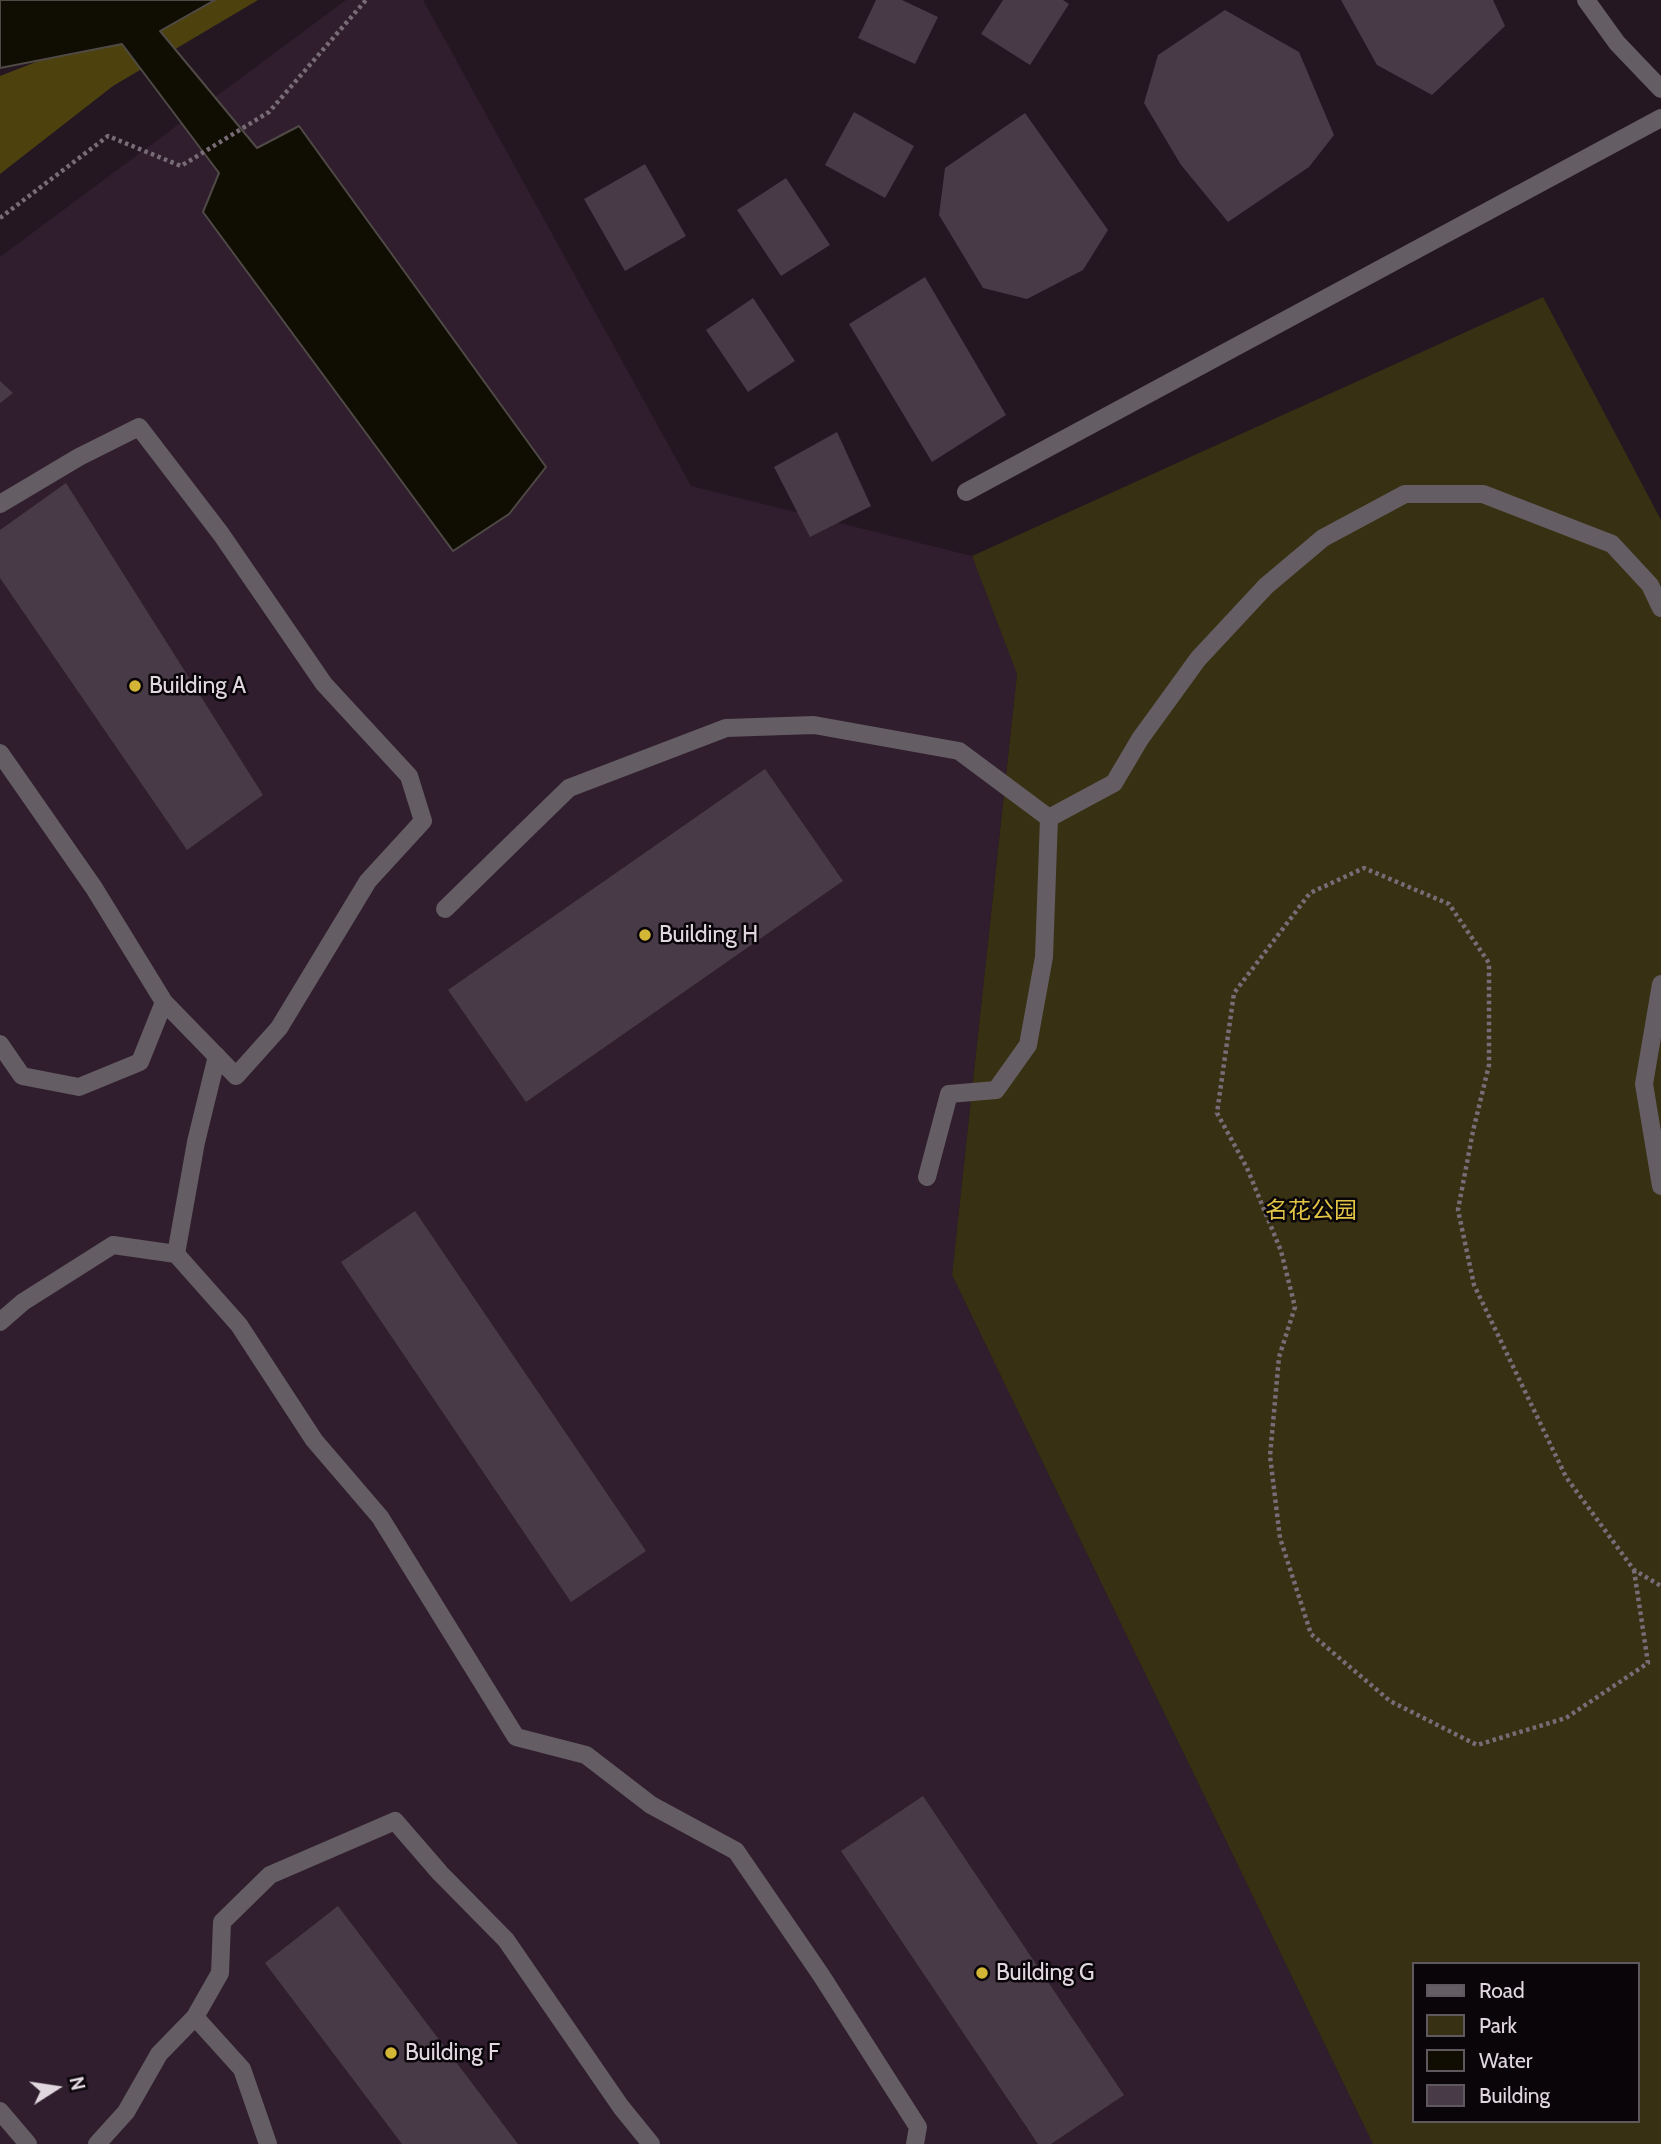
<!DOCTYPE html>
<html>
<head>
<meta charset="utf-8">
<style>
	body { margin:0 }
	#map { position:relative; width:1661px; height:2144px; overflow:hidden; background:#241722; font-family:Cabin,sans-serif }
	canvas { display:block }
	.legend { position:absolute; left:1412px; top:1962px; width:228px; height:161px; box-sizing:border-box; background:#090509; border:2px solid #5f595f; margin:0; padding:9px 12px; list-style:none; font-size:21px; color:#e1d7df }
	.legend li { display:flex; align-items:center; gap:14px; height:35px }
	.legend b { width:35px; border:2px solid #5f595f }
	.north { position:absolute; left:21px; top:2053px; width:70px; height:70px; -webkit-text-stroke:5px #090509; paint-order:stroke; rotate:78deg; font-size:19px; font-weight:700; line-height:28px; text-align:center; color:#e1d7df }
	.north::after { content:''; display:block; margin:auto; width:24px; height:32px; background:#e1d7df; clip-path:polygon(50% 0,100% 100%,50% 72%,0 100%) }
</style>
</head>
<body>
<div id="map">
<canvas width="1661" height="2144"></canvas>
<ul class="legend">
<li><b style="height:9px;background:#645d63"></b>Road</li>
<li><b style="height:19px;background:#373013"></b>Park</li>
<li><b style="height:19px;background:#100d03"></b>Water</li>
<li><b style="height:19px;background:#483a47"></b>Building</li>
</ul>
<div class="north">N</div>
</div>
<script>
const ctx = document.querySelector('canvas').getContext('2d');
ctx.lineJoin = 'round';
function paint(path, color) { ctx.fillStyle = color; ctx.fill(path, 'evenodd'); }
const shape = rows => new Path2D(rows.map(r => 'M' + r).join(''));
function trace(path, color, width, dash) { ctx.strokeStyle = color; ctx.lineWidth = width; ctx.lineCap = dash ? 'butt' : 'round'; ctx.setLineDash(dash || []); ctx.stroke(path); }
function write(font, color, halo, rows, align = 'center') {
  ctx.font = font + ' Cabin,"Noto Sans SC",sans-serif'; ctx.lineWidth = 5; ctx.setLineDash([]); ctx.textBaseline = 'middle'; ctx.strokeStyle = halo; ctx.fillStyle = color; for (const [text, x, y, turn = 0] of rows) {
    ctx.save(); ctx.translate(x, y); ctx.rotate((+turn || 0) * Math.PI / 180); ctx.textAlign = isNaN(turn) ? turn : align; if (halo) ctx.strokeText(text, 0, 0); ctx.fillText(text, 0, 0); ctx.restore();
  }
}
const built = shape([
	[346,0,423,0,691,486,972,556,1017,673,952,1275,1373,2144,0,2144,0,257]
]);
const green = shape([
	[1543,297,1661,520,1661,2144,1373,2144,952,1275,1017,674,972,556],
	[1414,1964,1638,1964,1638,2121,1414,2121]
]);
const forest = shape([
	[171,0,258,0,113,86,0,174,0,76,41,60]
]);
const water = shape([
	[0,0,215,0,160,31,257,148,299,126,546,467,509,514,453,551,203,212,219,173,122,44,0,68,0,0]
]);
const building = shape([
	[876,0,902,0,938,17,915,64,858,38],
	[1003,0,1063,0,1069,4,1030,65,981,34],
	[1341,0,1493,0,1505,26,1432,95,1377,65],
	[1225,10,1299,52,1334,135,1309,167,1228,222,1181,165,1144,103,1158,55],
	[854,112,914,146,885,198,825,165],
	[1025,113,1108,230,1083,270,1027,299,983,288,939,215,945,168],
	[645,164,686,236,625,271,584,199],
	[786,178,830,245,781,276,737,210],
	[925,277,1006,415,932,462,849,324],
	[753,298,795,361,748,392,706,330],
	[0,381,13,393,0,403],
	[837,432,871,506,810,537,774,467],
	[66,483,263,795,187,850,0,578,0,530],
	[765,769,843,881,526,1102,448,990],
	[415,1211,646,1551,571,1602,341,1262],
	[923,1796,1124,2095,1051,2144,1038,2144,841,1851],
	[338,1906,518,2144,402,2144,265,1963]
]);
const path = shape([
	[0,218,108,136,181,166,269,112,366,0],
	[1634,1570,1648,1663,1566,1718,1477,1745,1390,1701,1311,1634,1280,1538,1270,1456,1279,1357,1295,1307,1281,1251,1247,1168,1217,1113,1234,993,1310,893,1364,868,1449,904,1489,963,1489,1065,1473,1131,1458,1210,1474,1285,1566,1477,1634,1570,1661,1586]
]);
const minor = shape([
	[1586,0,1617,43,1661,89],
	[966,492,1661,118],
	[0,504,79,457,139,427,221,534,324,684,409,776,423,821,368,881,279,1028,236,1076,164,1002,94,888,0,753],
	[1049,818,1114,783,1140,739,1198,659,1266,586,1323,538,1405,494,1483,494,1612,544,1650,585,1661,608],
	[445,909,569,788,726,728,814,725,959,751,1049,818,1044,957,1028,1045,996,1090,949,1094,927,1177],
	[1661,984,1644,1084,1661,1186],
	[0,1044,22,1076,79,1087,140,1062,164,1002],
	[176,1254,239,1325,314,1440,380,1517,516,1737,586,1755,651,1805,736,1851,821,1975,918,2127,915,2144],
	[0,1322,23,1302,113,1245,176,1254,196,1142,217,1056],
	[195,2017,242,2069,268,2144],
	[0,2111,28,2144],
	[97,2144,126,2112,159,2054,195,2017,220,1973,222,1922,270,1875,395,1821,440,1873,506,1940,621,2107,651,2144]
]);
const markers = [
	[135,686,7,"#d3b635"],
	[645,935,7,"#d3b635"],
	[982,1973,7,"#d3b635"],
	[391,2053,7,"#d3b635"]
];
const poiNames = [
	["Building A",149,686],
	["Building H",659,935],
	["Building G",996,1973],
	["Building F",405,2053]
];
const parkNames = [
	["名花公园",1311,1211]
];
paint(built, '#301e2e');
paint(green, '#373013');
paint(forest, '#4d420e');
paint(water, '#100d03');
trace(water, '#4f4a45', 2);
paint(building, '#483a47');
trace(path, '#786c76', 4.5, [3.5, 3.5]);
trace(minor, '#645d63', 18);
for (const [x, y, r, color] of markers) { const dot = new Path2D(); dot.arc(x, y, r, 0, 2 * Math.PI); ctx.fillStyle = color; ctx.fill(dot); trace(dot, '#090509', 2.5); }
write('23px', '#e1d7df', '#090509', poiNames, 'left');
write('23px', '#e2c545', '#090509', parkNames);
</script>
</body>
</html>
